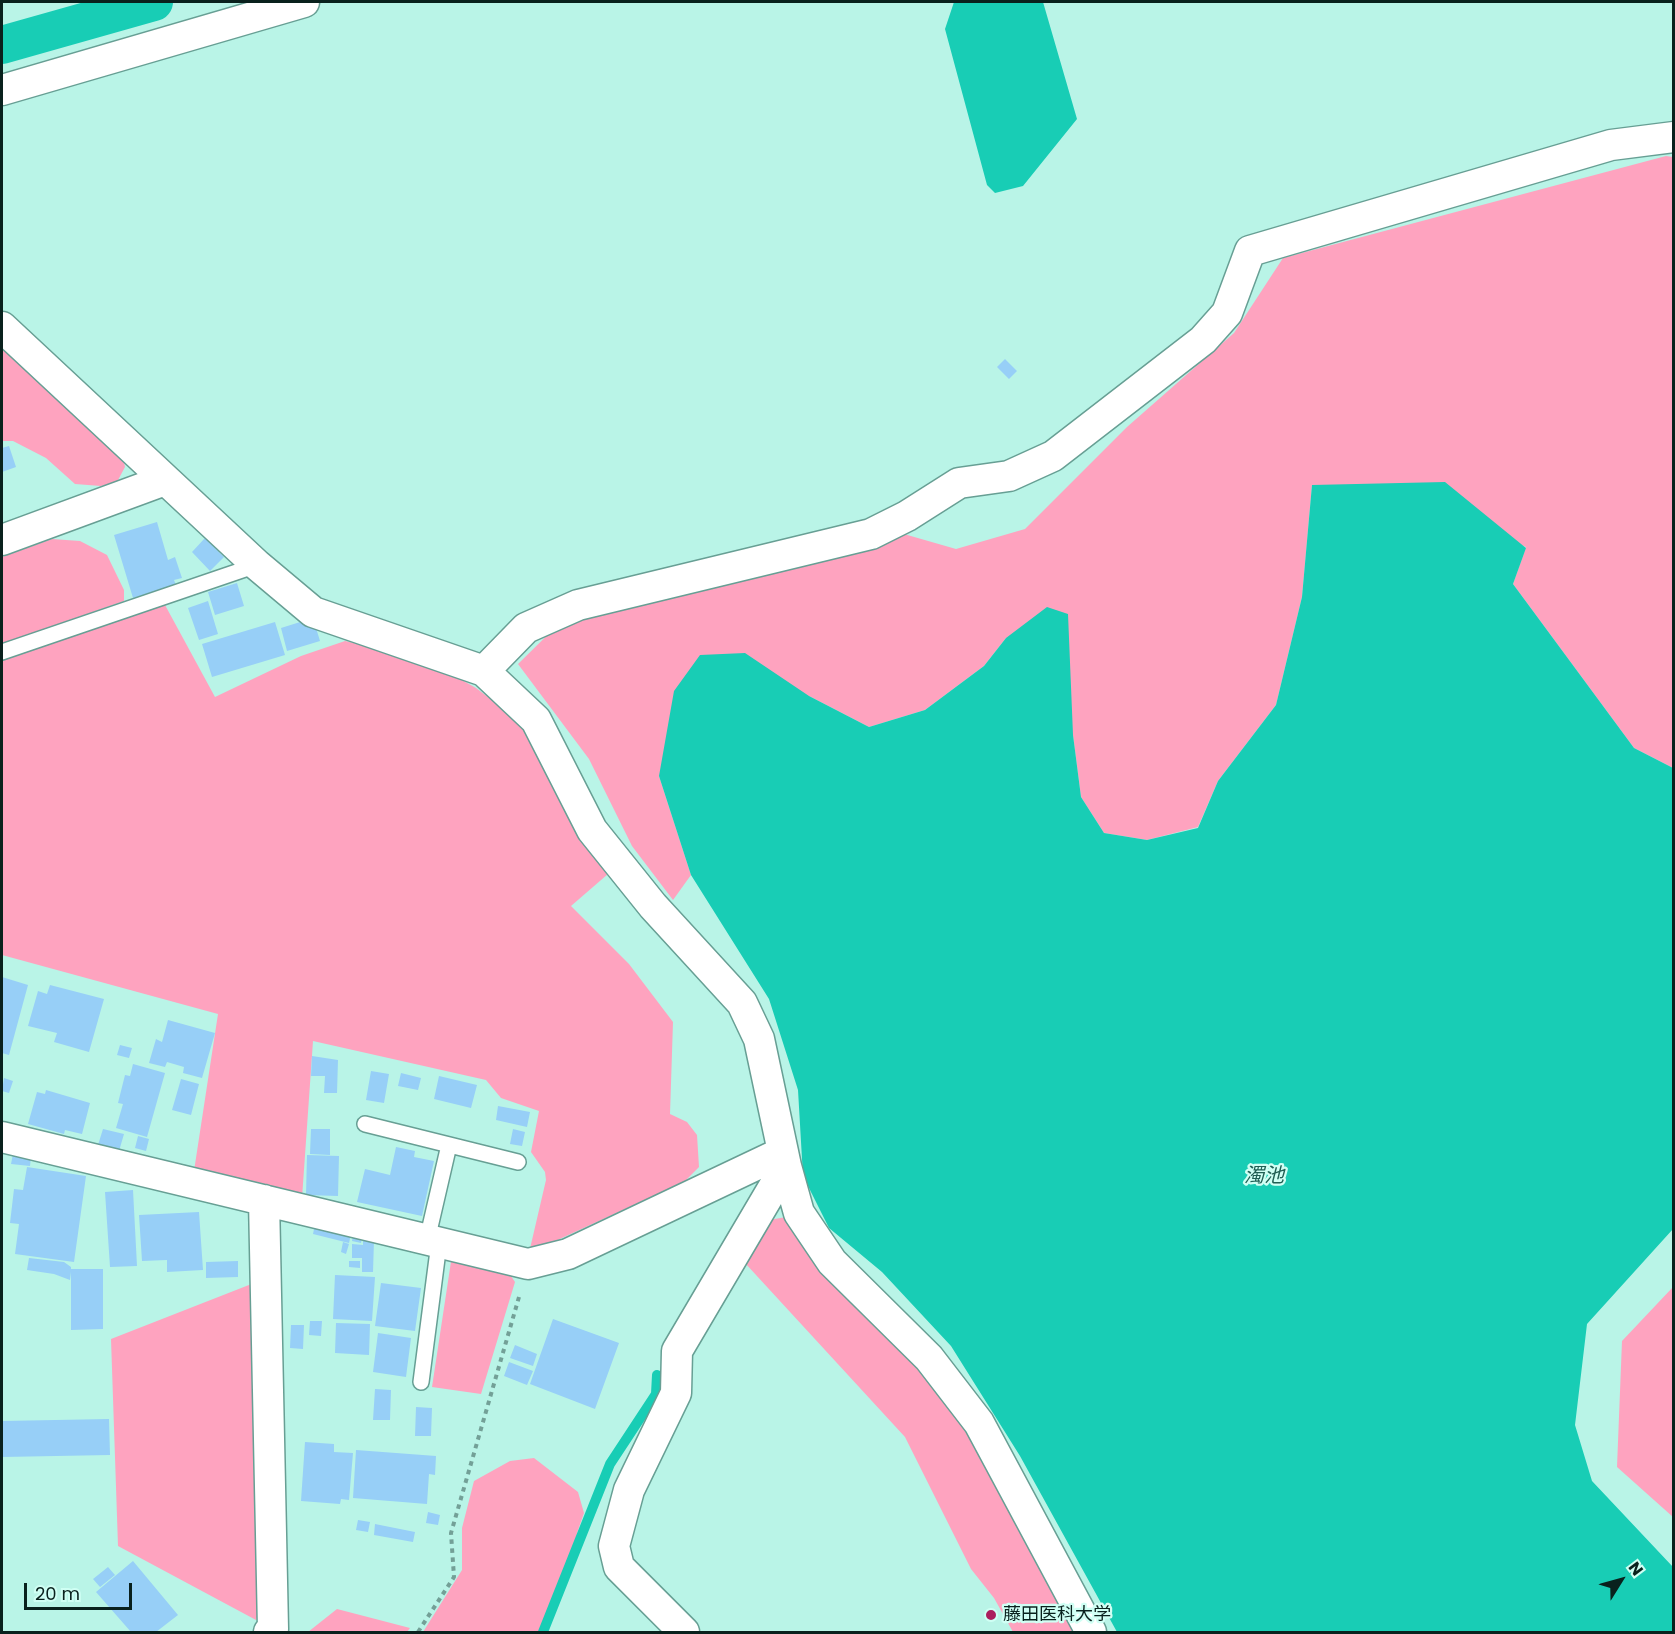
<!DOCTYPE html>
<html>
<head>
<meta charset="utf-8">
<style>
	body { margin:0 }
	#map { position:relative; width:1675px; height:1634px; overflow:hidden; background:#b9f4e7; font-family:Poppins,sans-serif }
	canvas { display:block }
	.frame { position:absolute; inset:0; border:3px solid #09211d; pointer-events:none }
	.north { position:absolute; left:1591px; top:1550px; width:60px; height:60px; -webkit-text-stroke:4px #d0fff4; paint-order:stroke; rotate:53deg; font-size:16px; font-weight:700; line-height:24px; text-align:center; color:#09211d }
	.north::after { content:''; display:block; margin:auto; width:21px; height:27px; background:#09211d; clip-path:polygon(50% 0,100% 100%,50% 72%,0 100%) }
	.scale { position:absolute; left:24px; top:1583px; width:108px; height:27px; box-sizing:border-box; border:3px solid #09211d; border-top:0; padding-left:8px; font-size:18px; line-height:21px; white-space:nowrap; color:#09211d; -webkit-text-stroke:4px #d0fff4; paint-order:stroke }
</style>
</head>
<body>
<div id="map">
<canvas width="1675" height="1634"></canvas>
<div class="frame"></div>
<div class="north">N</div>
<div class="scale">20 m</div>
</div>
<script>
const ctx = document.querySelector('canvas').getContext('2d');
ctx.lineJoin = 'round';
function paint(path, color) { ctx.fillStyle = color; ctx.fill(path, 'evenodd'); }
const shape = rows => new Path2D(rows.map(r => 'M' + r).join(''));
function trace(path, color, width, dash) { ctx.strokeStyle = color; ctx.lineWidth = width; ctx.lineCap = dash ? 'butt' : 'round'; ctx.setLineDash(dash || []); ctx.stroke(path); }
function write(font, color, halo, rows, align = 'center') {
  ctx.font = font + ' Poppins,"Noto Sans JP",sans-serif'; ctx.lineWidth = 4.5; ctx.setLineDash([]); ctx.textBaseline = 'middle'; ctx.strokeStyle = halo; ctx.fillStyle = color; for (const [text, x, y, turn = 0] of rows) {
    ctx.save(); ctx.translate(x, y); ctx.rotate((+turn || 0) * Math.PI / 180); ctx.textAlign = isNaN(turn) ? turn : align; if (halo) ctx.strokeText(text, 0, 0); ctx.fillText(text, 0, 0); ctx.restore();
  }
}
const green = shape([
	[1666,156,1673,157,1673,768,1634,748,1513,584,1526,547,1375,485,1312,485,1302,597,1276,705,1218,781,1198,827,1147,840,1104,833,1081,797,1073,735,1006,638,984,666,925,710,869,727,809,696,659,776,691,875,673,900,632,846,589,759,518,664,577,606,883,528,956,549,1025,529,1127,427,1234,333,1283,258],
	[2,338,122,452,125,467,117,482,101,486,75,484,46,458,13,441,2,441],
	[52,539,80,541,107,555,124,590,124,601,2,644,2,557],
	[165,605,215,697,301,656,345,641,376,648,446,671,476,688,509,713,528,731,608,874,571,906,629,964,673,1022,670,1114,687,1122,697,1135,699,1167,684,1182,529,1253,546,1180,545,1172,531,1152,539,1111,501,1098,486,1080,313,1041,302,1198,194,1171,218,1014,2,955,2,660],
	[786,1217,926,1369,978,1439,1081,1632,1013,1632,994,1598,971,1569,905,1437,745,1263,769,1220],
	[452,1255,505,1267,515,1282,481,1394,432,1387],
	[254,1283,264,1597,256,1620,118,1546,111,1339],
	[1673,1287,1673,1517,1617,1467,1622,1341],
	[534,1458,578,1492,584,1513,577,1533,576,1543,540,1632,423,1632,462,1570,462,1528,474,1481,510,1461],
	[337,1609,410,1628,407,1632,308,1632]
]);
const water = shape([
	[954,2,1043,2,1077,119,1023,186,995,193,987,185,945,29],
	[1445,482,1526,548,1513,584,1634,748,1673,768,1673,1229,1587,1324,1575,1425,1592,1481,1673,1567,1673,1632,1117,1632,1020,1456,951,1346,882,1272,829,1228,803,1176,798,1090,769,999,691,875,659,776,674,691,700,655,745,653,809,696,869,727,925,710,984,666,1006,638,1047,607,1068,614,1073,735,1081,797,1104,833,1147,840,1198,828,1218,781,1276,705,1302,597,1312,485]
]);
const stream = shape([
	[543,1632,610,1464,656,1394,657,1375]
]);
const canal = shape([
	[2,45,154,2]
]);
const building = shape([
	[1005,359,1017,371,1009,379,997,367],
	[9,446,16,467,2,472,2,448],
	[157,522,168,560,175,557,182,578,174,580,176,585,133,598,114,535],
	[205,538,224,557,210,571,192,552],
	[237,583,244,606,215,615,208,592],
	[208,601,218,634,199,640,188,608],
	[313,618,320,641,287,651,281,628],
	[275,622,285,655,212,677,202,644],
	[2,977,28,985,9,1055,2,1053],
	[50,985,104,999,89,1052,54,1042,57,1033,28,1026,38,991,47,994],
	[168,1020,215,1033,202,1078,183,1073,184,1067,167,1062,165,1067,149,1063,156,1039,162,1042],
	[120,1045,132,1048,129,1058,117,1055],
	[312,1056,338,1060,337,1093,324,1093,325,1076,311,1076],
	[133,1064,165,1073,147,1137,116,1128,123,1104,118,1103,125,1075,130,1076],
	[371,1071,389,1074,384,1103,366,1100],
	[401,1073,421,1078,418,1090,398,1086],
	[439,1076,477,1085,471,1108,434,1099],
	[4,1078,13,1081,9,1093,2,1091],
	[181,1079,199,1084,191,1115,172,1110],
	[46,1090,90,1103,82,1134,65,1130,64,1134,28,1124,37,1092,45,1094],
	[498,1106,530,1112,527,1127,496,1120],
	[103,1129,124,1134,119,1151,98,1145],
	[311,1129,330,1129,330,1155,310,1154],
	[513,1129,525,1132,522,1146,510,1144],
	[138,1136,149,1139,146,1151,135,1148],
	[396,1147,415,1151,414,1157,434,1161,422,1216,357,1202,365,1169,390,1175],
	[13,1154,31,1157,30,1166,11,1164],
	[307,1155,339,1156,338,1196,306,1195],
	[27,1167,86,1176,74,1262,15,1254,19,1224,10,1223,14,1189,23,1190],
	[133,1190,137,1266,110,1267,105,1192],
	[199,1212,203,1270,167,1272,167,1260,142,1261,139,1215],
	[315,1224,351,1234,349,1243,313,1234],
	[353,1236,362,1238,361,1243,352,1241],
	[363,1240,374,1240,373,1272,362,1272,362,1258,352,1258,352,1244,363,1245],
	[343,1242,349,1244,346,1254,341,1252],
	[29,1258,64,1262,71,1267,71,1269,103,1269,103,1329,71,1330,71,1272,70,1280,54,1274,27,1270],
	[238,1261,238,1277,206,1278,206,1262],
	[349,1261,360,1261,360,1268,349,1267],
	[335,1275,375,1277,372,1321,333,1319],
	[381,1283,421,1288,415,1331,375,1326],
	[553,1319,619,1343,595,1409,530,1384],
	[310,1321,322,1321,321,1336,309,1335],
	[336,1323,370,1324,369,1355,335,1353],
	[291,1325,304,1325,303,1349,290,1348],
	[378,1333,411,1338,406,1377,373,1372],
	[515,1345,537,1354,533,1366,510,1358],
	[509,1362,533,1371,527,1385,504,1376],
	[375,1389,391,1390,390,1420,373,1420],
	[416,1407,432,1408,431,1436,415,1436],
	[109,1419,110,1455,2,1457,2,1421],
	[305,1442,334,1444,334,1452,353,1453,349,1500,341,1499,340,1504,301,1501],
	[356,1450,436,1456,435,1475,429,1474,427,1504,353,1498],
	[428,1512,440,1515,438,1525,426,1523],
	[358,1520,370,1522,368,1532,356,1530],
	[375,1524,415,1532,413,1542,374,1535],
	[133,1561,178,1615,156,1632,131,1632,96,1592],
	[108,1567,115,1575,100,1587,93,1579]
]);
const path = shape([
	[418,1632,454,1577,451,1533,519,1297]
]);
const service = shape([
	[2,652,257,565],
	[365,1124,518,1162],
	[427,1240,449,1145],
	[421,1382,439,1243]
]);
const minor = shape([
	[2,90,304,2],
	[2,327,257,565,313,612,484,671,536,720,592,830,653,906,742,1003,759,1039,786,1166,799,1213,832,1262,929,1358,979,1423,1091,1632],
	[2,540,165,480],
	[484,671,526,628,578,605,871,534,907,516,959,483,1009,476,1053,456,1203,340,1227,313,1250,251,1611,145,1674,137],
	[2,1137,528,1264,568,1254,783,1152],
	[264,1200,273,1629,269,1632],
	[684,1632,619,1567,614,1546,629,1490,676,1393,677,1351,786,1166]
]);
const markers = [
	[991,1615,6,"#ab1e5d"]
];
const poiNames = [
	["藤田医科大学",1003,1615]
];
const waterNames = [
	["濁池",1264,1177]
];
paint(green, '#fea3bf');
paint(water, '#18cdb5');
trace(stream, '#18cdb5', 10);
trace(canal, '#18cdb5', 38);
paint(building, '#97cff7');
trace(service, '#679f94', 18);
trace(minor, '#679f94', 33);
trace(path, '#73a097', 4, [4.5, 4.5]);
trace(service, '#fff', 15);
trace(minor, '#fff', 30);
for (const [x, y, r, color] of markers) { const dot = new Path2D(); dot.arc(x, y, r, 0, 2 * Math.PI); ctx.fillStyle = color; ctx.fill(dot); trace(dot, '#d0fff4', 2); }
write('18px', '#09211d', '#d0fff4', poiNames, 'left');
write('italic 20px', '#205f54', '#d0fff4', waterNames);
</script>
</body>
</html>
